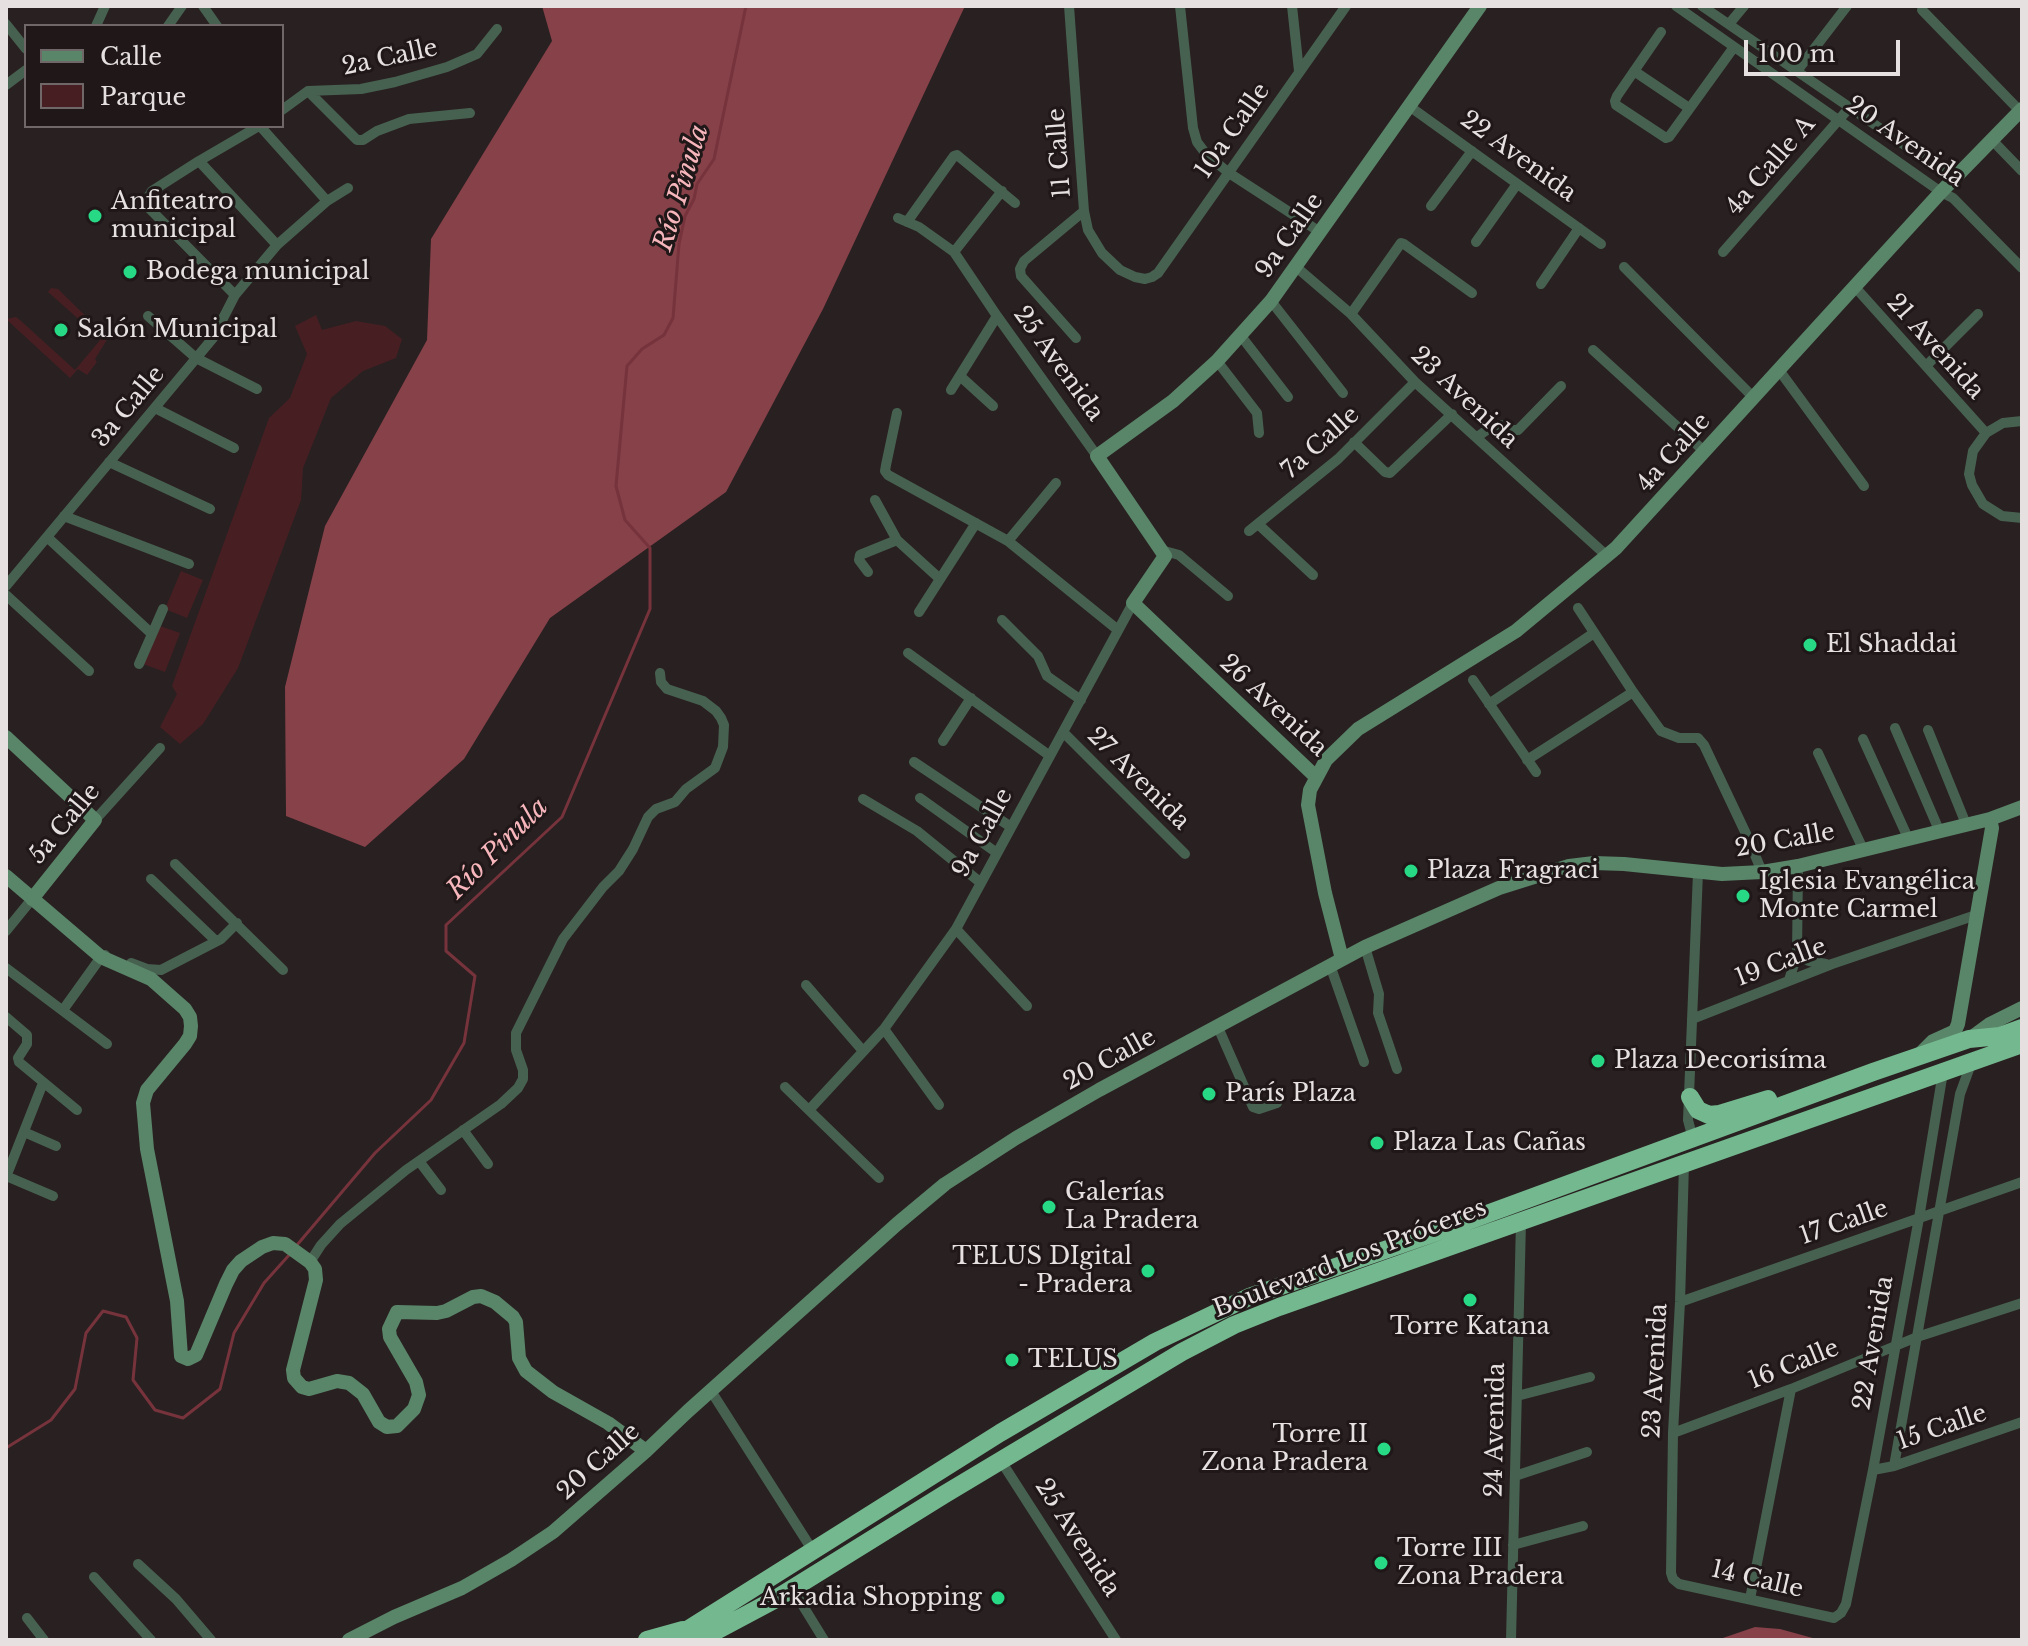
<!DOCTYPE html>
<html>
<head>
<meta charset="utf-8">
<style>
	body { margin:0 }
	#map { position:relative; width:2028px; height:1646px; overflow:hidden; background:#292021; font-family:"Libre Baskerville",serif }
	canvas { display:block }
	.frame { position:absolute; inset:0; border:8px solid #e6e0e0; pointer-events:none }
	.legend { position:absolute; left:24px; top:24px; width:260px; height:104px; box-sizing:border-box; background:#1f1718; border:2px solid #6f6768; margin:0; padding:10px 14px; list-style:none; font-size:24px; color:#e6e0e0 }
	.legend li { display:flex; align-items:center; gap:16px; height:40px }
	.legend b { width:40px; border:2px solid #6f6768 }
	.scale { position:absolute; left:1744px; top:40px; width:156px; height:36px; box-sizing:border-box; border:4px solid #e6e0e0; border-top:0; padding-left:10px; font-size:24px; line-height:28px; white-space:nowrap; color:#e6e0e0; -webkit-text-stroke:6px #1f1718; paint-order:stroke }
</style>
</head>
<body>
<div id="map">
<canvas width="2028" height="1646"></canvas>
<div class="frame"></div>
<ul class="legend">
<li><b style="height:10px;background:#598569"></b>Calle</li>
<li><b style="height:22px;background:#471f23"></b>Parque</li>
</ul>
<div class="scale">100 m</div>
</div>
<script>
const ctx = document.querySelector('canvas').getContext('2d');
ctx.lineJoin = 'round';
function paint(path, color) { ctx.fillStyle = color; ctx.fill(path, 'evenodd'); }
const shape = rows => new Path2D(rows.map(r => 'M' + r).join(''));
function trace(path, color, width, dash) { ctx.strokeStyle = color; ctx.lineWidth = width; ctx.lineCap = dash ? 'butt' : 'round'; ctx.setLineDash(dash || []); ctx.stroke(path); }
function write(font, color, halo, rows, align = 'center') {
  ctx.font = font + ' "Libre Baskerville",serif'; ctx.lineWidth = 6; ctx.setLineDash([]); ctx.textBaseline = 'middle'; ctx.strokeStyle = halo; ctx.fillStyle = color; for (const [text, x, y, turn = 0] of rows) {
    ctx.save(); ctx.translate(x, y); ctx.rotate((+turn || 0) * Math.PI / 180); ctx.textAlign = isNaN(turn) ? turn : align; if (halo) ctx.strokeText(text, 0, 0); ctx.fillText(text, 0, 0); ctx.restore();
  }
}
const green = shape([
	[51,288,58,289,108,338,95,359,97,362,87,375,78,369,70,378,6,319,16,317,21,321,75,370,101,339,48,292],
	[316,315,322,330,356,321,385,326,402,339,396,358,363,371,331,398,303,468,301,500,238,668,203,724,180,744,160,727,177,694,172,686,269,418,290,398,307,354,295,326],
	[181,571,203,580,187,618,165,609],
	[157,625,180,633,165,672,143,664]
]);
const forest = shape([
	[542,6,965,6,823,309,726,492,550,618,464,759,365,847,286,816,285,687,325,526,427,340,431,239,552,41],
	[1755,1627,1780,1629,1820,1640,1717,1640]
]);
const stream = shape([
	[297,1245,375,1153,431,1100,464,1043,475,976,446,951,446,925,562,817,650,609,650,548,625,520,616,486,627,366,642,349,664,335,673,318,679,244,685,216,694,199,697,184,714,159,746,6],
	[6,1448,51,1420,75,1389,86,1333,103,1311,126,1317,137,1338,133,1380,155,1410,183,1418,220,1389,234,1333,264,1283,290,1254]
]);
const street = shape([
	[203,6,217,26],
	[1069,6,1084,211,1088,230,1102,253,1120,270,1135,277,1145,279,1152,277,1158,273,1346,6],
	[1180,6,1193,128,1197,142,1206,154,1229,173,1320,232],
	[1292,6,1299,71],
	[1676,6,1941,192,1953,198,2022,268],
	[1702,6,1954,179],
	[1922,10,2020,111],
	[6,24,26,49],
	[1729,24,1744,6],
	[96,26,105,6],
	[168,26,182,6],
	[1661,32,1617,96,1615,101,1616,105,1666,138,1669,137,1734,47],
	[1634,71,1689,108],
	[1797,71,1847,6],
	[6,85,26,70],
	[308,91,357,140,363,140,377,131,409,119,470,113],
	[1409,106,1601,244],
	[282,110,308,91,361,89,395,82,447,67,477,54,497,29],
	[260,126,327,201],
	[1992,140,2022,171],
	[199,161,277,245],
	[1431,206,1472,151],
	[898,218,919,227,954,252,997,316,1097,456],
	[907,222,954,156,957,155,1015,203],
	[1476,242,1517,184],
	[954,252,1002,191],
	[1723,252,1850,107],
	[1295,266,1351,314,1415,382,1607,556],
	[1624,267,1754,398],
	[1541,284,1579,228],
	[1855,287,1986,433],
	[235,295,149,208,147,199,152,191,199,161,259,126],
	[1271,301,1343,393],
	[1351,314,1401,243,1404,244,1472,293],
	[148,316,196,358,257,389],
	[1241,336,1288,397],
	[1076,338,1021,276,1020,269,1024,261,1084,211],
	[1593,350,1705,452],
	[1217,361,1257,413,1259,433],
	[1926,366,1978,314],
	[1779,370,1864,486],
	[960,376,993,406],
	[951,390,997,316],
	[155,408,234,448],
	[897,413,886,465,885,471,888,475,1008,541,1118,630],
	[2022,421,2003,423,1986,433,1973,451,1969,474,1972,485,1983,504,2002,516,2022,518],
	[1477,437,1494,425,1501,425,1510,430,1518,430,1561,386],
	[1354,442,1385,472,1390,473,1452,414],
	[109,462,210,509],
	[875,500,897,540,940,579],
	[64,516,189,564],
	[1258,524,1313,575],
	[1249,531,1338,459,1415,382],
	[47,537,152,634],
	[1008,541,1056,483],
	[1161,550,1179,555,1228,596],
	[868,572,859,560,860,555,897,540],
	[6,586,213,338,235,295,277,245,327,201,348,188],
	[6,595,89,671],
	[1578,608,1633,692,1661,731,1679,738,1698,738,1704,745,1748,838,1762,872],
	[919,612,976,523],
	[1002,620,1038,656,1047,676,1081,700],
	[908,653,1050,756],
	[139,664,163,609],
	[1473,680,1536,772],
	[1489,704,1594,633],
	[1895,728,1939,830],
	[1928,730,1966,824],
	[1063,732,1185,854],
	[1863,739,1908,838],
	[943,741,971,698],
	[1818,753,1863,849],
	[1527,760,1633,692],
	[914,762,1011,827],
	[920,798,997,853],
	[863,799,917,831,981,883],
	[95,820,160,748],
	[175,864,283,970],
	[151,879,216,941],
	[956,929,1027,1006],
	[6,931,32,899],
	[1365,947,1379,994,1378,1013,1397,1069],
	[1797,955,1809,961,1826,964],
	[131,963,147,969,161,970,221,939,237,923],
	[1330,965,1364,1062],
	[6,968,107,1044],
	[1789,980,1797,955,1798,866],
	[806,985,863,1051],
	[63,1010,101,957,105,955],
	[6,1017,27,1035,27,1044,18,1058,19,1062,77,1110],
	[1692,1019,1832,964,1976,915],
	[1217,1025,1253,1107,1259,1109,1277,1103],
	[884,1029,939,1105],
	[785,1087,879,1178],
	[809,1110,884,1029,956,929,1133,603],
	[463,1130,488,1164],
	[24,1132,56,1146],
	[1693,1139,1688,1120,1698,872],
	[419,1161,441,1190],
	[1684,1164,1680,1302,1673,1433,1671,1573,1673,1579,1679,1584,1834,1618,1841,1613,1846,1604,1873,1470,1919,1218,1943,1072],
	[6,1176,53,1196],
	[6,1177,43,1083],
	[310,1262,321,1245,340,1224,406,1170,501,1104,518,1088,523,1079,523,1070,516,1050,516,1033,563,939,603,887,619,871,633,849,648,817,656,809,675,802,686,789,715,768,723,747,724,725,721,718,716,711,703,701,667,689,661,682,660,673],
	[1680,1302,2022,1182],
	[711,1391,813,1551],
	[1517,1396,1590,1377],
	[1673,1433,1791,1389,1917,1337,2022,1303],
	[1001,1461,1116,1640],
	[1894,1466,1960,1094,1971,1064],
	[1873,1470,1894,1466,2022,1422],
	[1515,1476,1587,1452],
	[1513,1545,1583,1526],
	[138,1564,176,1599,211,1640],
	[94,1577,151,1640],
	[792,1588,824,1640],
	[1750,1599,1791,1389],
	[27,1618,44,1640],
	[1511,1640,1521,1221]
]);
const secondary = shape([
	[6,737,95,820,32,899],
	[1316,777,1133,603,1165,556,1097,456,1173,401,1217,361,1271,301,1480,6],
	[6,876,101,957,151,979,185,1009,190,1017,191,1026,190,1036,185,1044,147,1090,143,1103,147,1149,177,1301,181,1356,188,1359,196,1355,226,1284,233,1270,241,1261,262,1247,273,1243,285,1244,310,1262,315,1269,316,1280,293,1370,294,1378,302,1387,309,1389,337,1381,349,1383,363,1394,379,1422,387,1427,397,1426,414,1409,419,1395,416,1382,390,1337,389,1329,397,1312,437,1313,446,1311,473,1297,481,1296,495,1302,513,1317,516,1322,519,1358,526,1371,553,1392,608,1423,646,1451],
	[1342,959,1325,893,1308,805,1310,790,1326,760,1358,729,1516,631,1616,548,1941,192,2022,109],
	[1971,1038,1990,1024,2022,1008],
	[1919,1055,1933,1041,1955,1031,1958,1024,1992,828,1990,819],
	[349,1640,394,1617,462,1588,511,1560,553,1532,646,1451,688,1411,897,1224,945,1184,1016,1138,1099,1090,1365,947,1499,888,1569,866,1594,863,1624,864,1722,874,1762,872,1798,866,1990,819,2022,807]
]);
const highway = shape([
	[1690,1097,1698,1110,1709,1115,1719,1114,1768,1099],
	[647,1640,683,1630],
	[671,1640,1000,1433,1155,1342,1249,1297,1457,1225,1873,1072,1969,1039,2000,1036,2022,1028],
	[699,1640,774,1600,945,1494,1182,1352,1234,1325,1279,1307,2022,1044]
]);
const markers = [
	[95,216,8,"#27d885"],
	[130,272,8,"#27d885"],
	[61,330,8,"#27d885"],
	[1810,645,8,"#27d885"],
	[1411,871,8,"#27d885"],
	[1743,896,8,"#27d885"],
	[1598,1061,8,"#27d885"],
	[1209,1094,8,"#27d885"],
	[1377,1143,8,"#27d885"],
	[1049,1207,8,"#27d885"],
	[1148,1271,8,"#27d885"],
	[1470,1300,8,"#27d885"],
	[1012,1360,8,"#27d885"],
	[1384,1449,8,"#27d885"],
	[1381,1563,8,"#27d885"],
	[998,1598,8,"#27d885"]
];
const streetNames = [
	["2a Calle",390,58,-12],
	["10a Calle",1233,131,-55],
	["20 Avenida",1905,142,35],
	["11 Calle",1060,153,-94],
	["22 Avenida",1518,157,36],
	["4a Calle A",1771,166,-49],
	["9a Calle",1290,236,-55],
	["21 Avenida",1935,347,48],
	["25 Avenida",1058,364,54],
	["23 Avenida",1464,398,43],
	["3a Calle",129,407,-50],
	["7a Calle",1321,443,-42],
	["4a Calle",1674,453,-48],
	["26 Avenida",1273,706,43],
	["27 Avenida",1138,779,45],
	["5a Calle",65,824,-50],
	["9a Calle",983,833,-61],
	["20 Calle",1785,841,-10],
	["19 Calle",1781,963,-21],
	["20 Calle",1110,1060,-29],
	["17 Calle",1844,1223,-19],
	["Boulevard Los Próceres",1350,1259,-21],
	["22 Avenida",1874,1343,-80],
	["16 Calle",1794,1365,-22],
	["23 Avenida",1656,1371,-87],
	["15 Calle",1942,1428,-19],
	["24 Avenida",1496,1430,-89],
	["20 Calle",599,1462,-42],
	["25 Avenida",1077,1538,57],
	["14 Calle",1757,1580,13]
];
const poiNames = [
	["Anfiteatro",111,202],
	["municipal",111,230],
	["Bodega municipal",146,272],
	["Salón Municipal",77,330],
	["El Shaddai",1826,645],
	["Plaza Fragraci",1427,871],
	["Iglesia Evangélica",1759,882],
	["Monte Carmel",1759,910],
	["Plaza Decorisíma",1614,1061],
	["París Plaza",1225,1094],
	["Plaza Las Cañas",1393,1143],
	["Galerías",1065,1193],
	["La Pradera",1065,1221],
	["TELUS DIgital",1132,1257,"right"],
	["- Pradera",1132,1285,"right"],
	["Torre Katana",1470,1327,"center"],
	["TELUS",1028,1360],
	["Torre II",1368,1435,"right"],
	["Zona Pradera",1368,1463,"right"],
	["Torre III",1397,1549],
	["Zona Pradera",1397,1577],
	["Arkadia Shopping",982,1598,"right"]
];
const waterNames = [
	["Río Pinula",682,188,-73],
	["Río Pinula",498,849,-45]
];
paint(green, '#471f23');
paint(forest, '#864149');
trace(stream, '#76333b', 3);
trace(street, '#476150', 10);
trace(secondary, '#598569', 14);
trace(highway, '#73b88e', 18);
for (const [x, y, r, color] of markers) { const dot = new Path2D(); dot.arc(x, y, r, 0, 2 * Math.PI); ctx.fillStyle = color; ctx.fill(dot); trace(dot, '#1f1718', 3); }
write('24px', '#e6e0e0', '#1f1718', streetNames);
write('24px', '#e6e0e0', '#1f1718', poiNames, 'left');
write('italic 26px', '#f6b6bb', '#1f1718', waterNames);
</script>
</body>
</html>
